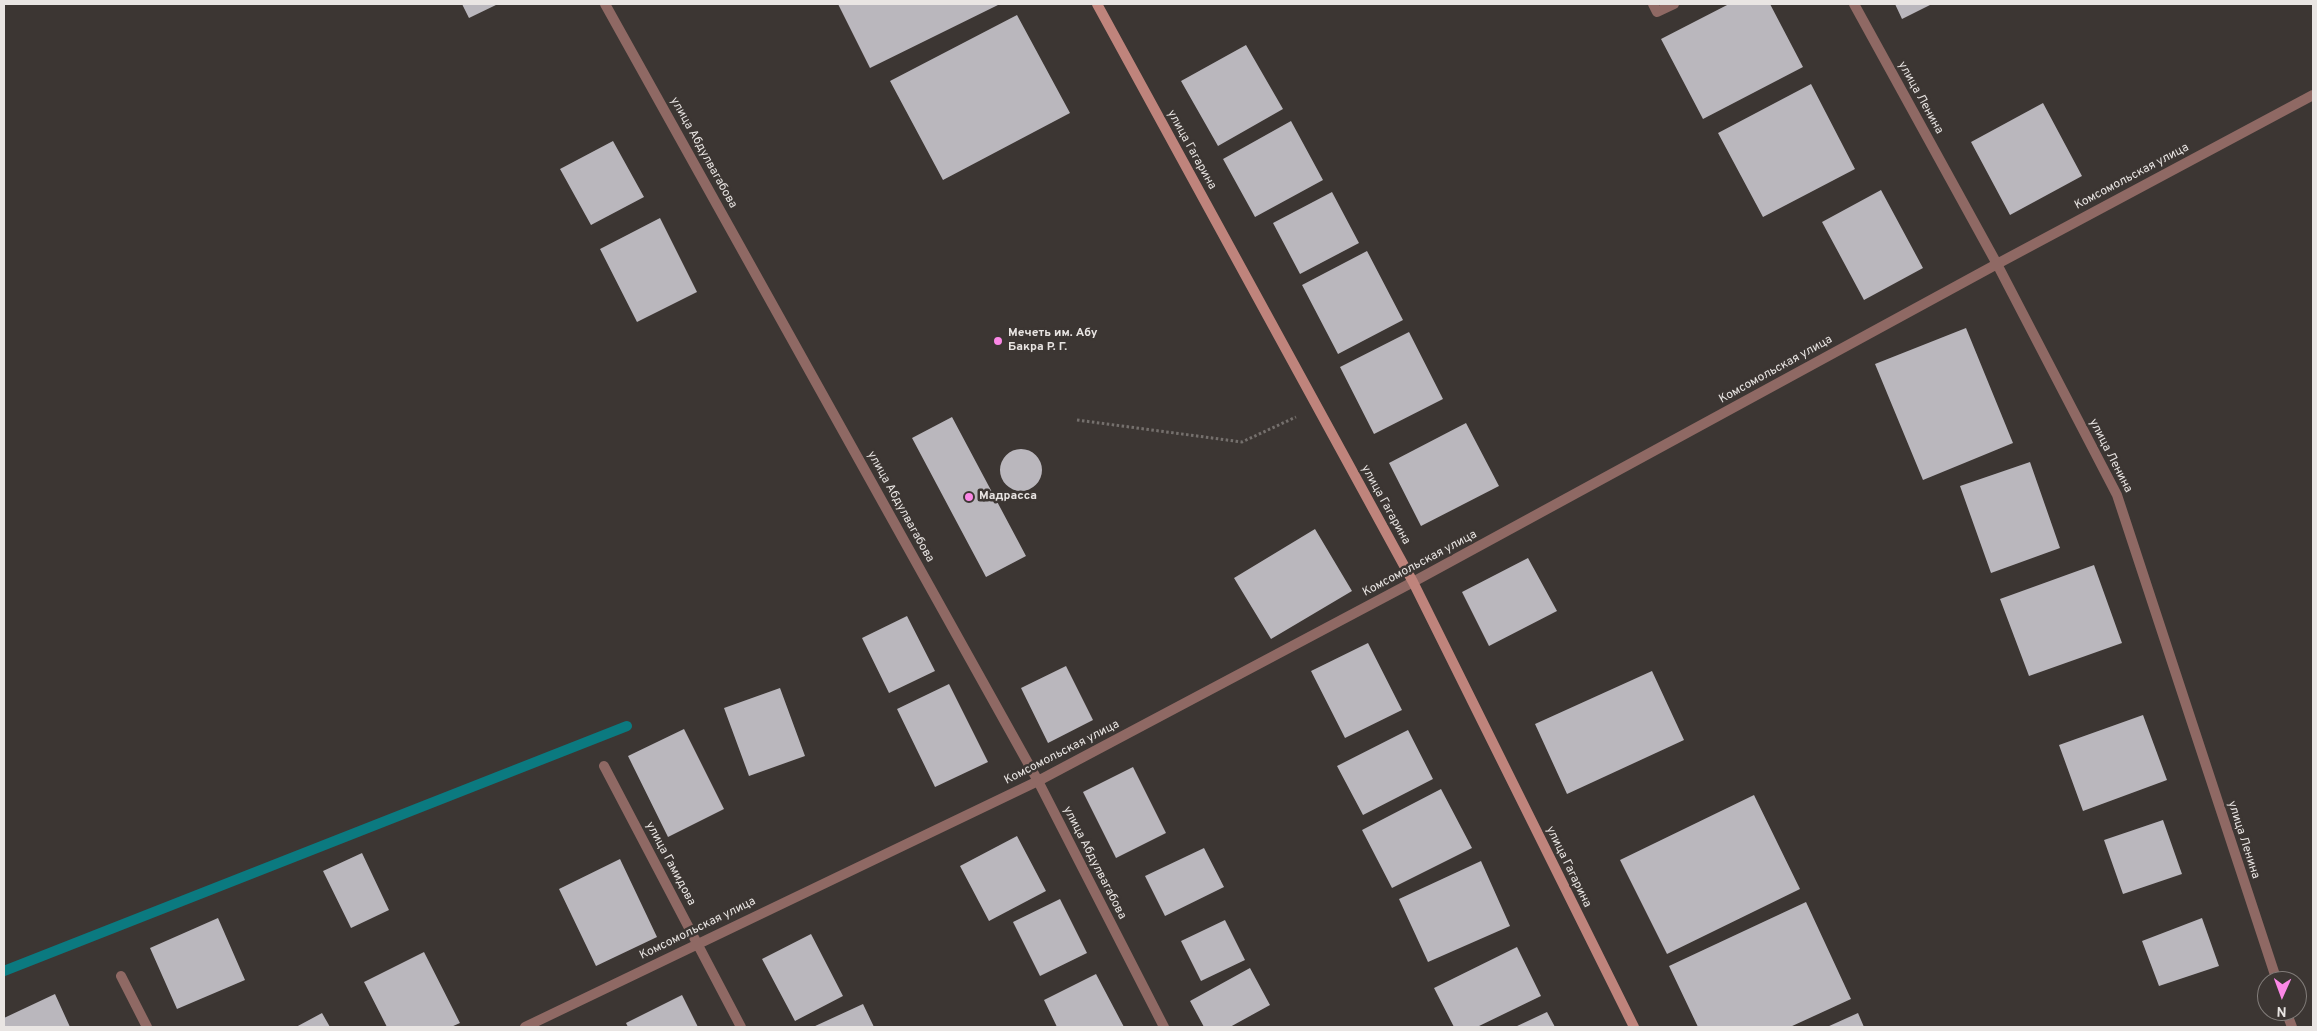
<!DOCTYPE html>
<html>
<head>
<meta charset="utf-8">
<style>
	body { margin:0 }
	#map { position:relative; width:2317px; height:1031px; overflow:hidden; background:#3c3633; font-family:Overpass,sans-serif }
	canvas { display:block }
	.frame { position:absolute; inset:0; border:5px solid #e9e5e3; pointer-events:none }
	.north { position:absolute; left:2257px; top:971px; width:50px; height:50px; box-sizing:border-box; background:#3c3633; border:1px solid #817c79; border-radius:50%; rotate:182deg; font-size:14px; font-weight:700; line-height:20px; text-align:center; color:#e9e5e3 }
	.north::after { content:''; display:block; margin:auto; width:18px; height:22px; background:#fb87e6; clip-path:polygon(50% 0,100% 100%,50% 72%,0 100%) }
</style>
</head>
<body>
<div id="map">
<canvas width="2317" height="1031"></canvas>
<div class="frame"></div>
<div class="north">N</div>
</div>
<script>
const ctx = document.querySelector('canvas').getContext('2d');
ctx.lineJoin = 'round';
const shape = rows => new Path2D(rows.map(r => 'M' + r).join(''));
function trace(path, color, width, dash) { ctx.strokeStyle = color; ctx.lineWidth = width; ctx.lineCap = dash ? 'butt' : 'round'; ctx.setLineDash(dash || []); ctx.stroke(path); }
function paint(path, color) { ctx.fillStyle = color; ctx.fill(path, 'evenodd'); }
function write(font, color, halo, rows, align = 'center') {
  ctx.font = font + ' Overpass,sans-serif'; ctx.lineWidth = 5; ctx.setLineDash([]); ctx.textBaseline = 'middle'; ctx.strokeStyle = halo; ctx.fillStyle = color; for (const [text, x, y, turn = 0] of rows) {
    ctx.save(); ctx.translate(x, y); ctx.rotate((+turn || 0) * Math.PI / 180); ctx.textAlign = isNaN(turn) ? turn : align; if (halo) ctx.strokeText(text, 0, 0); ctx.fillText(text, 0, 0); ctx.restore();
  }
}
const stream = shape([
	[4,971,627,726]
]);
const building = shape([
	[462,4,498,4,469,18],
	[838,4,1000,4,870,68],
	[1729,4,1770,4,1803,67,1703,119,1661,39],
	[1895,4,1932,4,1902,19],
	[1017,15,1070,113,943,180,890,81],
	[1246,45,1283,109,1218,146,1181,81],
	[1811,84,1855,169,1763,217,1718,133],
	[2043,103,2082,176,2010,215,1971,142],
	[1291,121,1323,180,1255,217,1223,159],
	[613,141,644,197,591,225,560,169],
	[1881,190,1923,268,1864,300,1822,222],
	[1332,192,1359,243,1300,274,1273,223],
	[660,218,697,292,637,322,600,249],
	[1367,251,1403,320,1338,354,1302,285],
	[1966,328,2013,443,1923,480,1875,364],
	[1409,332,1443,399,1374,434,1340,367],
	[952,417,1026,556,986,577,912,438],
	[1466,423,1499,486,1421,526,1389,463],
	'1000 470a21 21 0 1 1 42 0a21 21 0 1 1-42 0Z',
	[2030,462,2060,548,1991,573,1960,486],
	[1315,529,1352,591,1271,639,1234,578],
	[1528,558,1557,611,1489,646,1462,592],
	[2094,565,2122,643,2029,676,2000,599],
	[907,616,935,671,889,693,862,638],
	[1368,643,1402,710,1345,738,1311,671],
	[1066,666,1093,720,1048,743,1021,688],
	[1652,671,1684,740,1567,794,1535,724],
	[949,684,988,762,935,787,897,709],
	[780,688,805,756,749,776,724,708],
	[2143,715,2167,780,2083,811,2059,745],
	[684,729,724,809,668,837,628,756],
	[1408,730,1433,779,1363,815,1337,766],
	[1133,767,1166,833,1116,858,1083,792],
	[1441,789,1472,848,1392,888,1362,830],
	[1754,795,1800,889,1667,954,1620,860],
	[2163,820,2182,874,2123,894,2104,840],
	[1017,836,1046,891,989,921,960,866],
	[1204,848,1224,887,1165,916,1145,876],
	[362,853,389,910,351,928,323,871],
	[620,859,657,937,596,966,559,889],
	[1481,861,1510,926,1428,962,1399,899],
	[1060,899,1087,953,1040,976,1013,922],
	[1806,902,1851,999,1790,1027,1698,1027,1669,966],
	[218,918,245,980,177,1009,150,948],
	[2202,918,2219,966,2159,986,2142,941],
	[1225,920,1245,960,1201,981,1181,941],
	[811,934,843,996,795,1021,762,959],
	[1517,947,1541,996,1477,1027,1454,1027,1434,988],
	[424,952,460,1023,451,1027,387,1027,364,982],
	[1250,968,1270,1005,1230,1027,1204,1027,1190,1001],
	[1096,974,1124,1027,1057,1027,1044,1000],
	[55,994,70,1027,4,1027,4,1018],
	[682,995,698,1027,628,1027,626,1023],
	[863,1004,874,1027,813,1027],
	[1547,1012,1555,1027,1515,1027],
	[322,1013,330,1027,296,1027],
	[1858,1013,1864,1027,1827,1027]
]);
const path = shape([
	[1077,420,1242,442,1296,417]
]);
const street = shape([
	[605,4,1038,781,1164,1027],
	[1653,4,1657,12,1674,4],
	[1854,4,1997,264,2117,495,2277,981],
	[604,766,741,1027],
	[121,976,147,1027],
	[2286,1011,2292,1027],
	[525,1027,1038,781,1413,582,1997,264,2313,95]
]);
const secondary = shape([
	[1097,4,1413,582,1634,1027]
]);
const markers = [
	[998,341,5,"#fb87e6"],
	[969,497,5,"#fb87e6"]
];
const streetNames = [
	["улица Ленина",1920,98,61],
	["улица Гагарина",1191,150,61],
	["улица Абдулвагабова",703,153,61],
	["Комсомольская улица",2132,177,-28],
	["Комсомольская улица",1776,370,-29],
	["улица Ленина",2110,456,63],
	["улица Гагарина",1385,505,61],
	["улица Абдулвагабова",900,507,61],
	["Комсомольская улица",1420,564,-28],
	["Комсомольская улица",1062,753,-27],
	["улица Ленина",2243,840,72],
	["улица Абдулвагабова",1094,863,63],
	["улица Гамидова",670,864,62],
	["улица Гагарина",1568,867,64],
	["Комсомольская улица",698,929,-26]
];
const poiNames = [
	["Мечеть им. Абу",1008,334],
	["Бакра Р. Г.",1008,348],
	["Мадрасса",979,497]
];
trace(stream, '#0b7a80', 10);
paint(building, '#bab7bd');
trace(path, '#75706d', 3, [2.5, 2.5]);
trace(street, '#8f6964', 10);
trace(secondary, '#bf847c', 10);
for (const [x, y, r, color] of markers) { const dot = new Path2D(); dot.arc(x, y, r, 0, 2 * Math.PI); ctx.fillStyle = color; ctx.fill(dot); trace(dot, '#3c3633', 2); }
write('12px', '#e9e5e3', '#3c3633', streetNames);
write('bold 12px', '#e9e5e3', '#3c3633', poiNames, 'left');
</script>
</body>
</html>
